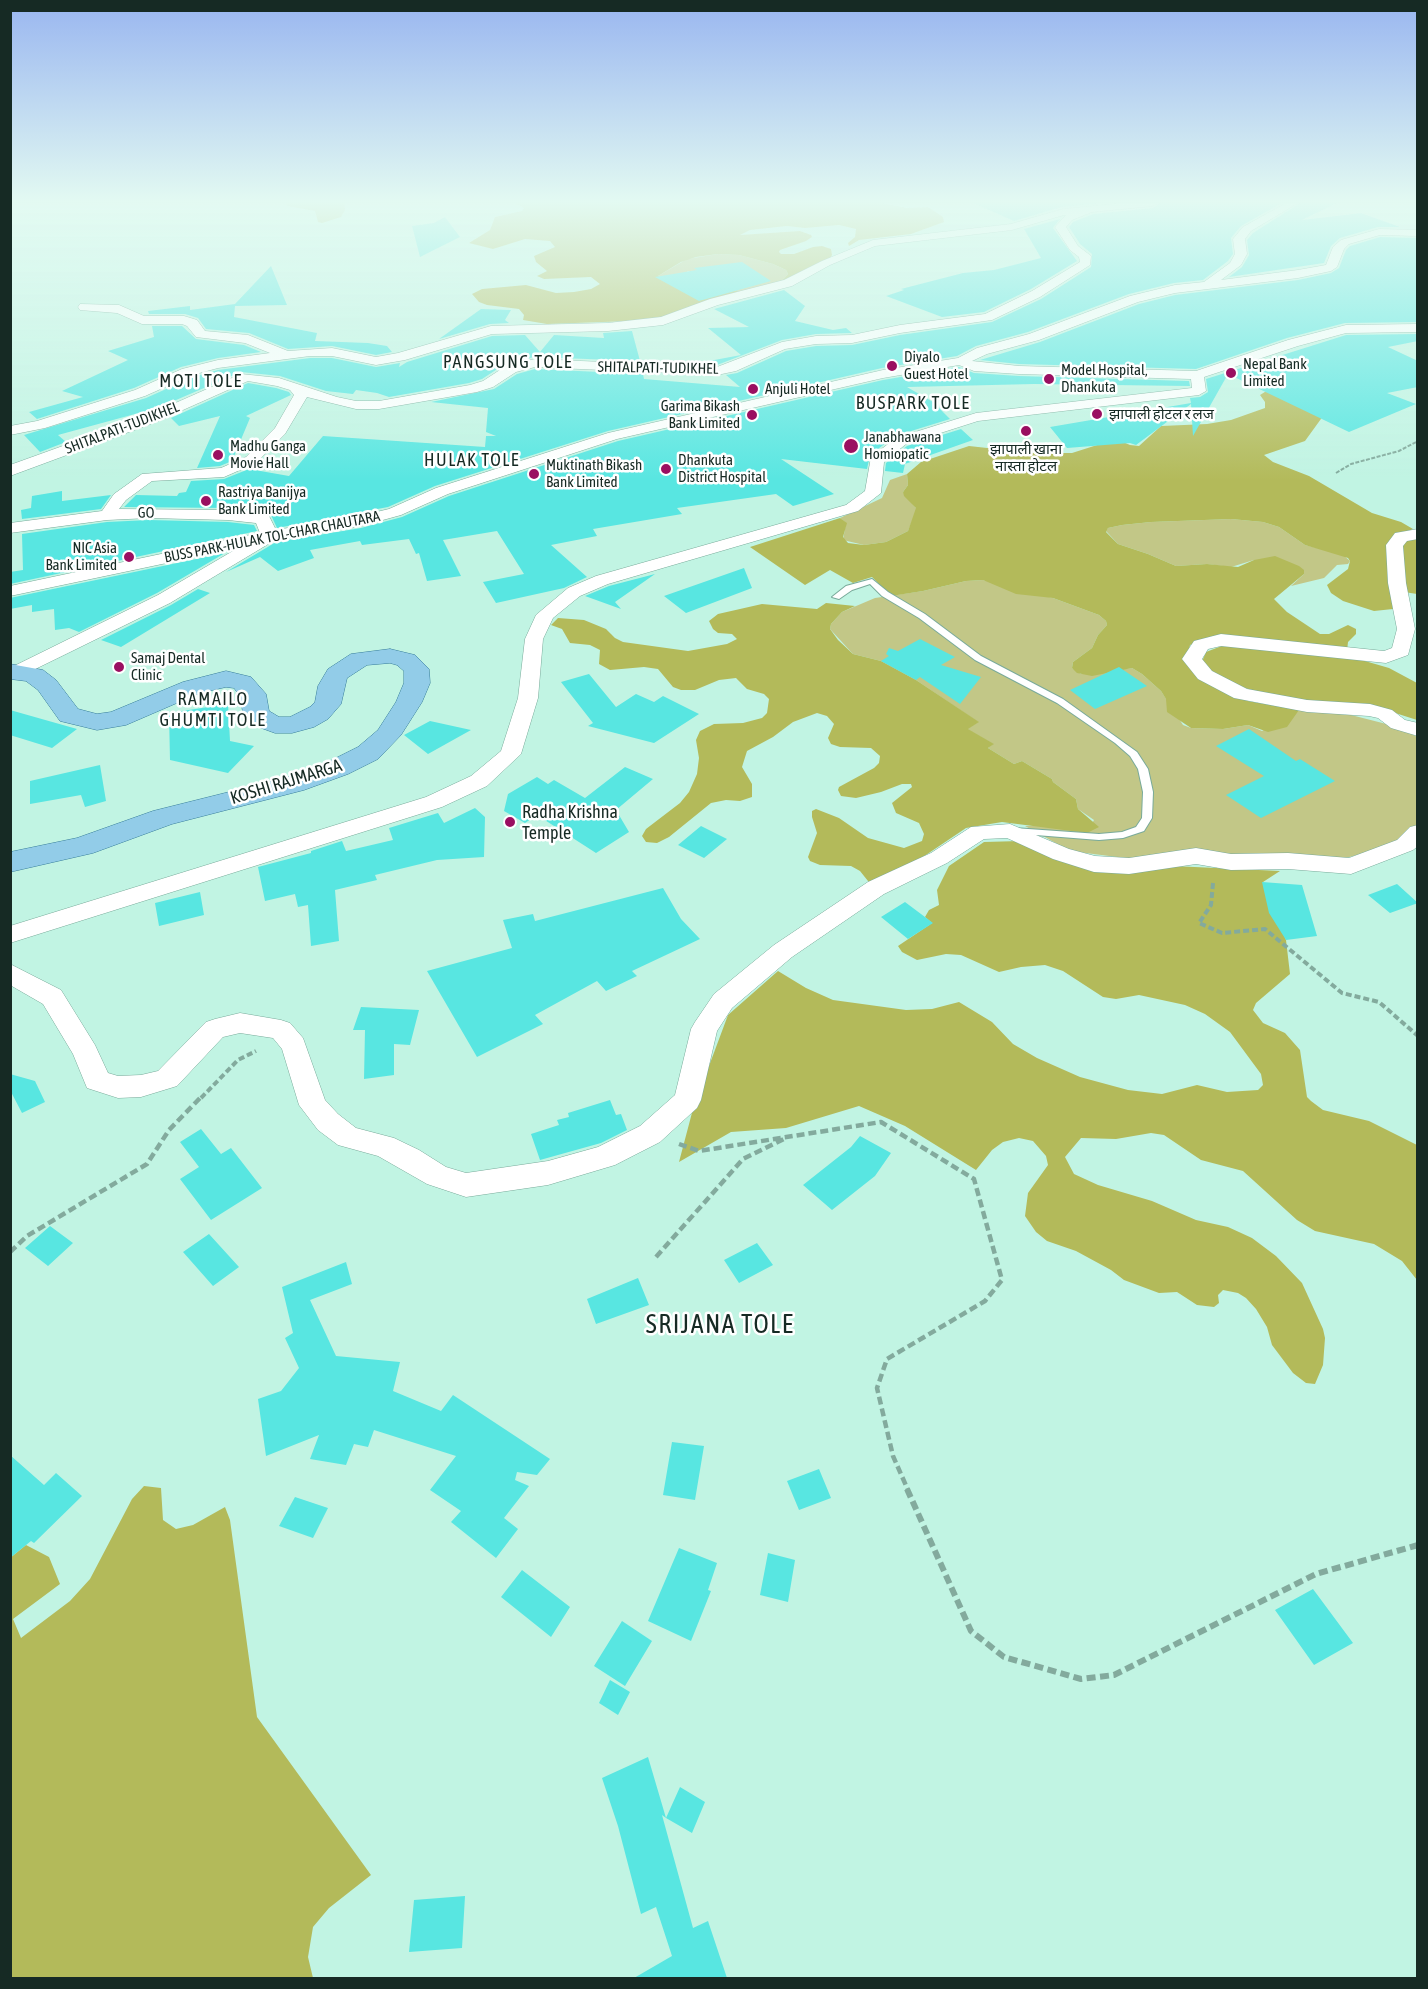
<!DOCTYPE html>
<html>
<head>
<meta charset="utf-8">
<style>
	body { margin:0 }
	#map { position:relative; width:1428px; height:1989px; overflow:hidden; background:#c1f4e3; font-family:"Asap Condensed",sans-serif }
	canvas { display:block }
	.frame { position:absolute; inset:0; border:12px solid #162a24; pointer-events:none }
</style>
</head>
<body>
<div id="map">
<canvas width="1428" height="1989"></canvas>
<div class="frame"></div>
</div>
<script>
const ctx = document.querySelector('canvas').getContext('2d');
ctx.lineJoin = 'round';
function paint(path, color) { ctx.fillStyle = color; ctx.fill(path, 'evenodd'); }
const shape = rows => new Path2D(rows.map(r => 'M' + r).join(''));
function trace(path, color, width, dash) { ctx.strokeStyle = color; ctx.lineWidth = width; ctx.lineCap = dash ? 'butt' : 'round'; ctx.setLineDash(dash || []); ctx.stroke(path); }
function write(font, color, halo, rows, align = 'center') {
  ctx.font = font + ' "Asap Condensed","Noto Sans Devanagari",sans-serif'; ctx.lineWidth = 5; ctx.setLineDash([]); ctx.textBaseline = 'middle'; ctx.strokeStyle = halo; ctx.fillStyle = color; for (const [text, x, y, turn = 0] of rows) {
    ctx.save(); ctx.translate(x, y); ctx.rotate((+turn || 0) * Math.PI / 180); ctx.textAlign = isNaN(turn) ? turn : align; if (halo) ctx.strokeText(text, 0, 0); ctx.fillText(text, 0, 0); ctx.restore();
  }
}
const green = shape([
	[718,254,739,255,773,264,786,270,788,274,782,281,739,292,689,271,669,279,658,276,687,259],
	[907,474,908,485,903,492,916,508,916,512,908,531,886,542,864,545,843,540,846,523,840,518,882,498,890,480],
	[1231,519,1263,522,1279,527,1305,545,1342,554,1350,561,1348,564,1337,565,1324,578,1291,586,1304,574,1254,560,1231,567,1207,564,1176,566,1148,554,1118,544,1106,531,1108,528,1122,525,1151,522],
	[983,580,1053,598,1099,615,1106,621,1107,625,1098,635,1092,648,1073,662,1072,668,1081,674,1132,668,1142,674,1161,691,1183,725,1191,728,1223,729,1248,725,1262,731,1299,710,1351,715,1402,728,1417,737,1417,826,1388,847,1338,860,1125,858,1070,851,1025,826,1050,826,1087,833,1094,820,1078,809,1076,799,1053,782,1052,779,1022,761,1014,764,988,748,993,744,967,729,978,722,916,680,881,661,853,654,830,629,831,624,842,612,875,598,923,591,966,581]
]);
const forest = shape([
	[285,203,347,203,344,204,345,210,341,217,322,223,318,222,315,211,288,206],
	[515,203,882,203,907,208,928,207,943,217,944,222,911,234,859,240,849,246,848,243,855,237,856,229,839,225,805,228,787,226,750,230,740,235,800,231,811,235,812,237,806,241,780,250,779,252,781,254,794,254,813,247,822,246,831,249,832,255,827,264,781,282,788,274,786,270,773,264,739,255,718,254,696,257,681,262,658,276,669,279,691,271,739,292,659,320,547,324,523,320,524,315,519,309,487,305,479,302,472,294,482,289,526,285,556,293,574,292,591,289,600,284,591,277,544,279,537,276,547,271,536,262,534,256,555,247,550,241,525,239,493,249,469,243,490,230,495,217,522,211,524,208],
	[1268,390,1326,412,1305,441,1264,455,1273,462,1309,476,1372,513,1401,522,1413,529,1395,537,1391,598,1393,609,1374,611,1343,601,1331,593,1327,585,1348,569,1350,561,1348,558,1305,545,1279,527,1263,522,1231,519,1151,522,1122,525,1108,528,1106,532,1118,544,1148,554,1176,566,1207,564,1238,567,1254,560,1275,556,1299,566,1304,570,1304,574,1274,599,1287,612,1320,634,1329,634,1348,625,1356,629,1356,634,1348,642,1347,651,1213,636,1190,645,1187,661,1224,689,1248,701,1299,710,1287,727,1268,732,1248,725,1223,729,1191,728,1167,712,1166,699,1161,691,1142,674,1132,668,1092,676,1077,673,1072,668,1073,662,1092,648,1098,635,1107,625,1106,621,1099,615,1053,598,1016,594,983,580,966,581,923,591,891,596,872,577,853,583,830,570,805,585,750,547,840,518,847,523,843,537,848,543,864,545,886,542,908,531,916,508,904,496,903,492,908,485,907,474,921,462,969,446,1033,453,1072,453,1116,439,1130,445,1139,446,1161,426,1207,424,1231,420,1265,408,1265,402,1260,395],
	[1411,538,1417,538,1417,594,1404,592,1398,544],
	[826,603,855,606,842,612,831,624,830,629,838,640,853,654,881,661,916,680,979,722,968,729,994,744,988,748,1014,764,1022,761,1052,779,1053,782,1076,799,1078,809,1099,827,1087,833,1002,822,966,828,908,867,872,886,860,871,851,866,820,865,810,861,808,857,817,833,812,817,812,811,816,809,839,818,868,838,904,848,922,841,924,834,919,823,896,813,892,803,912,787,911,784,902,784,881,792,856,798,841,796,838,790,839,787,874,768,879,763,880,756,871,748,840,747,831,744,828,738,834,724,827,716,817,713,793,722,773,737,747,751,742,767,752,784,752,797,740,801,726,800,711,803,669,837,657,843,646,842,642,836,646,829,680,803,689,792,697,774,699,758,696,740,700,731,714,724,743,723,762,718,767,713,769,699,764,694,747,689,736,678,719,680,695,690,681,690,673,687,658,669,644,667,610,670,599,664,600,650,590,645,570,643,562,629,551,625,558,618,584,620,606,629,615,638,623,642,688,651,727,644,737,639,732,634,718,633,713,629,709,621,718,614,762,604,817,609],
	[1227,644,1358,659,1389,668,1417,683,1417,720,1389,711,1275,696,1233,685,1201,664,1206,652],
	[1021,841,1066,861,1280,871,1263,882,1286,940,1290,974,1256,1003,1253,1010,1263,1023,1285,1033,1300,1050,1307,1097,1311,1101,1323,1110,1369,1121,1417,1145,1417,1280,1402,1261,1374,1244,1315,1231,1297,1220,1243,1171,1201,1160,1164,1135,1151,1133,1116,1139,1081,1138,1065,1157,1074,1174,1098,1185,1152,1201,1196,1220,1228,1227,1252,1238,1276,1256,1302,1283,1323,1329,1325,1338,1323,1365,1315,1384,1306,1383,1293,1373,1272,1345,1267,1327,1256,1309,1246,1298,1238,1293,1223,1290,1218,1295,1219,1303,1214,1307,1197,1305,1177,1292,1159,1293,1124,1280,1111,1270,1076,1251,1047,1241,1036,1232,1025,1216,1028,1193,1048,1165,1046,1156,1033,1141,1019,1138,1003,1142,992,1150,976,1170,905,1126,859,1106,786,1128,731,1132,679,1162,693,1109,728,1015,778,971,806,988,833,1000,906,1010,932,1009,959,1002,992,1022,1013,1044,1037,1058,1080,1077,1128,1090,1162,1094,1197,1085,1227,1092,1258,1090,1263,1085,1261,1074,1230,1032,1205,1014,1185,1005,1139,995,1116,999,1103,997,1063,971,1045,965,1021,967,999,972,961,955,946,954,917,960,902,952,898,946,932,923,925,917,929,910,939,905,937,890,949,866,984,842],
	[144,1486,161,1488,163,1520,176,1529,193,1525,225,1507,230,1520,257,1717,371,1875,329,1908,313,1927,308,1957,313,1978,11,1978,10,1558,26,1545,49,1557,60,1584,13,1619,21,1638,70,1601,90,1579,132,1499]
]);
const building = shape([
	[973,203,1102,203,1062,207,1014,221],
	[1160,203,1282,203,1241,226,1231,238,1233,254,1228,261,1203,280,1174,283,1129,294,1028,332,976,346,957,356,882,368,608,431,435,486,388,507,277,528,271,515,263,512,228,508,124,507,136,495,177,496,179,493,186,492,191,481,224,479,249,469,289,476,323,436,485,447,486,436,496,436,486,432,488,408,431,402,494,389,517,374,535,369,643,374,644,379,740,387,726,375,737,373,786,351,816,346,852,345,900,335,992,322,1041,299,1091,267,1092,254,1080,244,1069,227,1073,222,1093,214,1153,208],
	[1300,203,1337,203,1302,220,1361,213,1400,227,1378,227,1340,238,1331,246,1324,263,1229,277,1242,267,1249,255,1247,240,1253,233],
	[445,217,460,237,420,257,412,226,434,223],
	[1060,219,1053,228,1077,261,1031,289,984,312,942,317,886,296,904,290,901,289,963,273,994,270,1041,258,1024,229],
	[1380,237,1418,238,1418,322,1345,323,1287,338,1196,369,1019,364,980,360,1040,342,1139,304,1175,295,1298,280,1331,273,1339,268,1346,250,1350,246],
	[742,262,771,281,699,301,655,277,697,270,694,268],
	[271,266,287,305,235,306,234,317,317,333,315,341,368,343,387,346,392,352,376,355,332,346,288,349,249,333,206,329,198,318,185,314,149,314,148,311,190,306,190,310,235,304],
	[784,290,805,306,795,321,833,330,846,328,852,333,816,334,782,340,717,365,709,361,741,355,708,328,749,327,714,309],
	[481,309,511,310,505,320,509,323,490,324,439,339],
	[152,326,182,326,196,339,244,345,261,352,218,358,181,367,134,388,37,419,29,412,83,397,62,391,128,360,108,351,154,337],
	[632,331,640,361,534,357,505,364,482,379,469,383,389,397,377,393,356,390,353,394,326,391,280,376,241,372,139,416,135,414,58,435,66,442,40,452,24,435,146,398,193,377,218,370,310,358,332,358,376,367,400,363,399,367,407,362,492,336,525,335,540,352,554,335,604,338,603,333],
	[1418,334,1418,341,1388,347,1418,361,1418,387,1387,393,1416,404,1349,432,1228,374,1193,436,1191,404,1136,445,1130,443,1067,448,1050,427,1191,403,1190,398,1200,397,1208,392,1206,379,1346,335],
	[959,367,974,373,1019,376,1189,381,1190,386,1034,384,907,387,933,402,950,419,895,436,870,455,867,469,781,459,834,494,793,506,776,494,677,508,682,514,593,529,597,536,551,545,587,577,564,588,496,603,483,582,524,574,497,531,443,540,461,576,427,581,419,553,416,554,409,539,362,545,360,541,310,550,314,558,278,571,260,557,226,572,276,542,361,528,402,517,449,496,618,441,883,380],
	[248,383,276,388,289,392,291,395,246,416,250,418,232,461,220,466,197,468,220,416,179,426,171,418],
	[961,429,973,440,905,464,903,473,885,471,886,463,907,446],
	[62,491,62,501,111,495,101,509,22,519,21,510,31,508,32,496],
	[149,520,228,522,254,525,257,531,10,584,10,572,23,570,22,534,107,522],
	[225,553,157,593,79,632,69,628,55,630,54,609,32,612,32,605,10,609,10,598],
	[744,568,752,588,686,613,664,596],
	[655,574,615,602,621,609,585,596,609,586],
	[198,589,210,593,121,647,101,640,171,605],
	[920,639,955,657,941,665,981,677,960,704,920,677,916,680,881,661,889,656,886,654,889,648,898,651],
	[1119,667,1147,686,1095,709,1070,690],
	[589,674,616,707,636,694,654,702,663,696,699,714,654,743,588,726,593,723,561,682],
	[228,704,230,741,254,746,228,773,170,760,169,713],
	[10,710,77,729,52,748,10,735],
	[430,721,471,730,428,754,404,735],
	[1249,729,1296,761,1300,759,1335,781,1261,818,1226,795,1264,776,1216,746],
	[100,765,106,801,85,807,81,795,30,804,30,781],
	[625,767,653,779,616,810,629,832,596,853,537,815,525,823,504,811,508,794,537,777,548,784,554,780,585,798],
	[475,808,485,817,484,857,437,860,375,875,377,880,335,890,339,941,311,946,308,905,298,907,295,894,265,901,258,867,311,853,311,851,342,841,346,851,393,840,389,828,438,813,444,823],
	[701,826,727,839,704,858,678,845],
	[1262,882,1302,885,1317,936,1286,940,1269,913],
	[1397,884,1418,903,1390,913,1368,895],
	[663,888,681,919,700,939,632,971,637,976,606,991,597,981,535,1015,543,1024,477,1057,427,971,512,948,503,920,533,914,535,921],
	[200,892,204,915,159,926,155,903],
	[905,902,933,923,908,939,881,917],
	[361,1007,419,1010,410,1045,394,1044,394,1075,364,1079,365,1030,353,1030],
	[10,1074,35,1081,45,1102,22,1113,10,1090],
	[610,1100,616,1115,621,1114,627,1130,601,1143,540,1160,531,1134,559,1125,557,1120,569,1117,568,1113],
	[201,1129,221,1154,231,1148,262,1188,211,1220,180,1179,199,1167,180,1142],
	[860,1136,891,1153,875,1176,832,1210,803,1185,851,1147],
	[50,1226,73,1243,48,1266,25,1248],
	[209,1234,239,1267,213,1286,183,1252],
	[757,1243,773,1265,739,1283,724,1260],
	[346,1262,352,1284,310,1300,336,1356,400,1362,393,1391,441,1411,453,1395,550,1459,537,1475,517,1472,515,1480,529,1486,504,1518,518,1529,496,1558,451,1522,461,1511,430,1490,456,1456,374,1430,368,1447,354,1444,346,1465,310,1459,319,1435,266,1456,258,1399,281,1391,299,1368,285,1338,293,1333,282,1287],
	[638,1278,649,1305,596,1324,587,1299],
	[672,1442,704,1446,695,1500,663,1495],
	[10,1455,44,1485,56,1473,82,1496,34,1543,31,1541,10,1558],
	[819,1469,831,1498,799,1510,787,1481],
	[295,1497,328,1508,313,1538,279,1526],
	[679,1548,717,1563,708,1590,711,1591,691,1641,648,1621],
	[768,1553,795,1560,788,1602,760,1595],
	[522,1570,570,1607,551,1637,501,1597],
	[1313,1589,1353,1643,1314,1665,1275,1610],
	[622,1621,652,1641,625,1686,594,1666],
	[610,1680,630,1692,618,1715,599,1703],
	[648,1757,666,1818,662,1815,693,1928,708,1921,727,1978,634,1978,672,1956,656,1907,641,1914,618,1826,602,1778],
	[680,1787,705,1802,692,1833,666,1818],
	[465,1896,462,1948,409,1952,414,1900]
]);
const pathFar3 = shape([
	[1336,473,1351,464,1399,451,1418,441]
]);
const pathFar2 = shape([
	[1213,883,1211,905,1199,923,1222,933,1265,929,1342,993,1379,1002,1418,1036],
	[201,1098,238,1060,256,1051]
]);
const pathFar1 = shape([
	[679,1144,699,1151,881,1122,974,1179,1002,1280,985,1301,887,1359,877,1388,893,1456,908,1490],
	[10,1252,27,1236,147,1164,169,1130,202,1096],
	[656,1257,743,1159,786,1138]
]);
const path = shape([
	[907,1489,971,1631,1004,1657,1081,1679,1114,1675,1316,1574,1418,1545]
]);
const service = shape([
	[872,579,888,592,925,614,981,656,1063,699,1137,752,1148,769,1153,792,1152,818,1144,831,1123,838,1099,840,1010,833,1009,831,1010,829,1014,828,1099,834,1122,832,1136,827,1142,818,1143,792,1138,769,1130,756,1115,743,1057,703,975,660,919,618,882,596,870,584,852,590,839,599,832,597,846,586,872,579]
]);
const minor = shape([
	[1123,203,1158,203,1153,206,1092,212,1072,220,1066,227,1078,246,1091,256,1090,265,1040,297,992,320,900,333,852,343,816,344,785,349,736,371,717,375,535,367,516,372,493,387,477,392,379,409,356,409,307,397,285,434,256,463,224,477,152,481,126,500,119,509,228,510,263,514,269,516,276,530,360,516,389,509,436,488,608,433,883,370,958,358,977,348,1029,334,1130,296,1175,285,1204,282,1230,263,1235,254,1233,239,1243,227,1286,203,1298,203,1251,231,1245,239,1247,254,1241,265,1221,280,1298,270,1326,265,1333,247,1341,240,1379,229,1418,230,1418,236,1380,235,1349,244,1344,249,1337,267,1331,271,1298,278,1175,293,1138,302,1039,340,987,354,972,361,1019,366,1196,371,1288,340,1346,325,1418,324,1418,332,1346,333,1298,346,1204,377,1206,391,1199,395,978,421,906,444,884,462,881,493,858,511,608,584,580,596,553,618,543,639,538,698,521,754,487,786,442,807,10,943,10,926,426,797,471,776,501,751,518,698,525,639,536,615,568,588,596,576,846,505,865,491,871,457,896,438,976,413,1192,388,1191,379,1019,374,974,371,959,365,883,378,617,439,448,494,401,515,361,526,275,540,170,603,17,678,10,676,10,668,158,595,238,548,10,596,10,586,260,533,256,523,228,520,149,518,107,520,10,533,10,523,102,511,114,494,142,474,221,468,246,457,275,428,294,395,290,390,277,386,248,381,156,422,10,476,10,465,146,416,241,374,279,378,337,397,356,401,379,401,470,385,483,381,506,366,535,359,717,367,782,342,816,336,852,335,900,325,985,314,1032,291,1080,262,1079,257,1070,250,1055,227,1066,215,1064,215,1012,230,875,246,830,265,792,286,718,305,663,325,608,331,492,334,405,360,376,365,332,356,310,356,218,368,192,375,145,396,45,428,10,435,10,426,37,421,135,390,182,369,218,360,270,353,245,343,196,337,187,326,182,324,142,324,117,313,80,310,78,307,80,304,119,305,144,316,184,316,197,320,205,331,248,335,288,351,332,348,376,357,398,353,491,326,608,323,661,317,710,299,784,280,822,261,873,240,1011,224,1063,209,1123,203],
	[1418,529,1418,539,1407,541,1403,546,1406,583,1415,629,1408,655,1386,663,1221,646,1208,649,1202,659,1212,671,1247,689,1307,700,1370,704,1392,710,1405,720,1418,723,1418,736,1391,728,1378,718,1369,716,1307,712,1234,698,1198,679,1182,659,1194,641,1221,634,1384,651,1392,648,1397,629,1388,583,1386,545,1395,533,1418,529],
	[1010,824,1069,849,1095,856,1129,858,1196,848,1231,854,1288,853,1349,858,1397,840,1410,827,1418,825,1418,846,1413,850,1351,874,1288,869,1231,870,1196,864,1129,874,1094,872,1053,859,1007,838,984,839,947,863,884,894,792,957,732,1008,717,1031,701,1100,697,1108,660,1142,615,1165,548,1185,466,1197,427,1184,378,1156,338,1145,318,1130,299,1105,282,1049,273,1038,240,1033,223,1037,177,1086,141,1097,118,1098,87,1088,73,1054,43,1004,10,985,10,964,61,990,95,1045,108,1073,118,1076,141,1075,158,1071,206,1022,215,1019,240,1013,281,1020,290,1023,303,1038,325,1100,338,1114,356,1128,394,1138,419,1150,446,1167,466,1173,548,1161,598,1147,640,1126,675,1095,691,1029,695,1022,714,994,774,945,868,882,931,853,971,827,1010,824]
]);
const primary = shape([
	[390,649,415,655,429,669,430,683,422,702,401,735,378,759,348,774,304,790,172,824,93,853,10,872,10,852,77,838,153,811,285,778,328,762,358,747,378,730,396,702,404,683,404,671,397,665,390,663,367,665,347,678,341,704,328,719,314,727,292,733,275,733,253,725,243,713,240,696,234,688,226,687,200,693,126,725,97,730,60,721,38,690,26,681,10,679,10,664,43,670,56,680,78,709,97,714,111,712,183,682,226,671,251,677,266,694,269,711,279,717,290,717,310,707,315,702,318,686,328,669,351,654,390,649]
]);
const markers = [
	[892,366,6,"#9a0f61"],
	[1231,373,6,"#9a0f61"],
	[1049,379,6,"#9a0f61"],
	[753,389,6,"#9a0f61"],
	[1097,414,6,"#9a0f61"],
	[752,415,6,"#9a0f61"],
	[1026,431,6,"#9a0f61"],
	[851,446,8,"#9a0f61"],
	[218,455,6,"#9a0f61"],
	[666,469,6,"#9a0f61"],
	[534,474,6,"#9a0f61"],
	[206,501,6,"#9a0f61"],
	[129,557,6,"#9a0f61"],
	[119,667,6,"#9a0f61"],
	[510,822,6,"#9a0f61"]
];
const farPoinames = [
	["Diyalo",904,357],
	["Guest Hotel",904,374],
	["Nepal Bank",1243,364],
	["Limited",1243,381],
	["Model Hospital,",1061,370],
	["Dhankuta",1061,387],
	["Anjuli Hotel",765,389],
	["Garima Bikash",740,406,"right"],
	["Bank Limited",740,423,"right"],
	["झापाली होटल र लज",1109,414],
	["Janabhawana",864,437],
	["Homiopatic",864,454],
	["Madhu Ganga",230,446],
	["Movie Hall",230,463],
	["झापाली खाना",1026,449,"center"],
	["नास्ता होटल",1026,466,"center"],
	["Dhankuta",678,460],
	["District Hospital",678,477],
	["Muktinath Bikash",546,465],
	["Bank Limited",546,482],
	["Rastriya Banijya",218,492],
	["Bank Limited",218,509],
	["NIC Asia",117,548,"right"],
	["Bank Limited",117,565,"right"],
	["Samaj Dental",131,658],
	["Clinic",131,675]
];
const farStreetnames = [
	["SHITALPATI-TUDIKHEL",658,368,1],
	["SHITALPATI-TUDIKHEL",122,428,-21],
	["GO",146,513,-1],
	["BUSS PARK-HULAK TOL-CHAR CHAUTARA",272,537,-11]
];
const farQuarternames = [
	["PANGSUNG TOLE",508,362],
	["MOTI TOLE",201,381],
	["BUSPARK TOLE",913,403],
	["HULAK TOLE",472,460],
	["RAMAILO",213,699],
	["GHUMTI TOLE",213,720]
];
const streetNames = [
	["KOSHI RAJMARGA",286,782,-17]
];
const poiNames = [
	["Radha Krishna",522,812],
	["Temple",522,833]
];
const nearQuarternames = [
	["SRIJANA TOLE",720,1325]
];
paint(green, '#c2c787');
paint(forest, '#b3ba5a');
paint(building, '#58e6e1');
trace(service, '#79aa9a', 2);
trace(minor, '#79aa9a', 1);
trace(primary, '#377d9a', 1);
trace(pathFar3, '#83aa9d', 2, [4, 1.5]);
trace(pathFar2, '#83aa9d', 4, [6, 3]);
trace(pathFar1, '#83aa9d', 4.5, [8, 4]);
trace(path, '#83aa9d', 6, [9, 4.5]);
paint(service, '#fff');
paint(minor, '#fff');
paint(primary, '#92cce8');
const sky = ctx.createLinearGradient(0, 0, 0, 481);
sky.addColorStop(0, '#99b6f0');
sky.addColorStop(0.42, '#e3faf2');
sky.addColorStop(1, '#e3faf200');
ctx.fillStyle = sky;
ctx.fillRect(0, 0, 1428, 481);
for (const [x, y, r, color] of markers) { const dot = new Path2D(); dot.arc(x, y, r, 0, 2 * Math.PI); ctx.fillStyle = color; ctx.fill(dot); trace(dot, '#fff', 2); }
write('15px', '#162a24', '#fff', farPoinames, 'left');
write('15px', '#162a24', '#fff', farStreetnames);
ctx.letterSpacing = '1.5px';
write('18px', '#162a24', '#fff', farQuarternames);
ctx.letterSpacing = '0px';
write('18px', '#162a24', '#fff', streetNames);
write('18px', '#162a24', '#fff', poiNames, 'left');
ctx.letterSpacing = '1.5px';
write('26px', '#162a24', '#fff', nearQuarternames);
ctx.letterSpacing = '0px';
</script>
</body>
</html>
